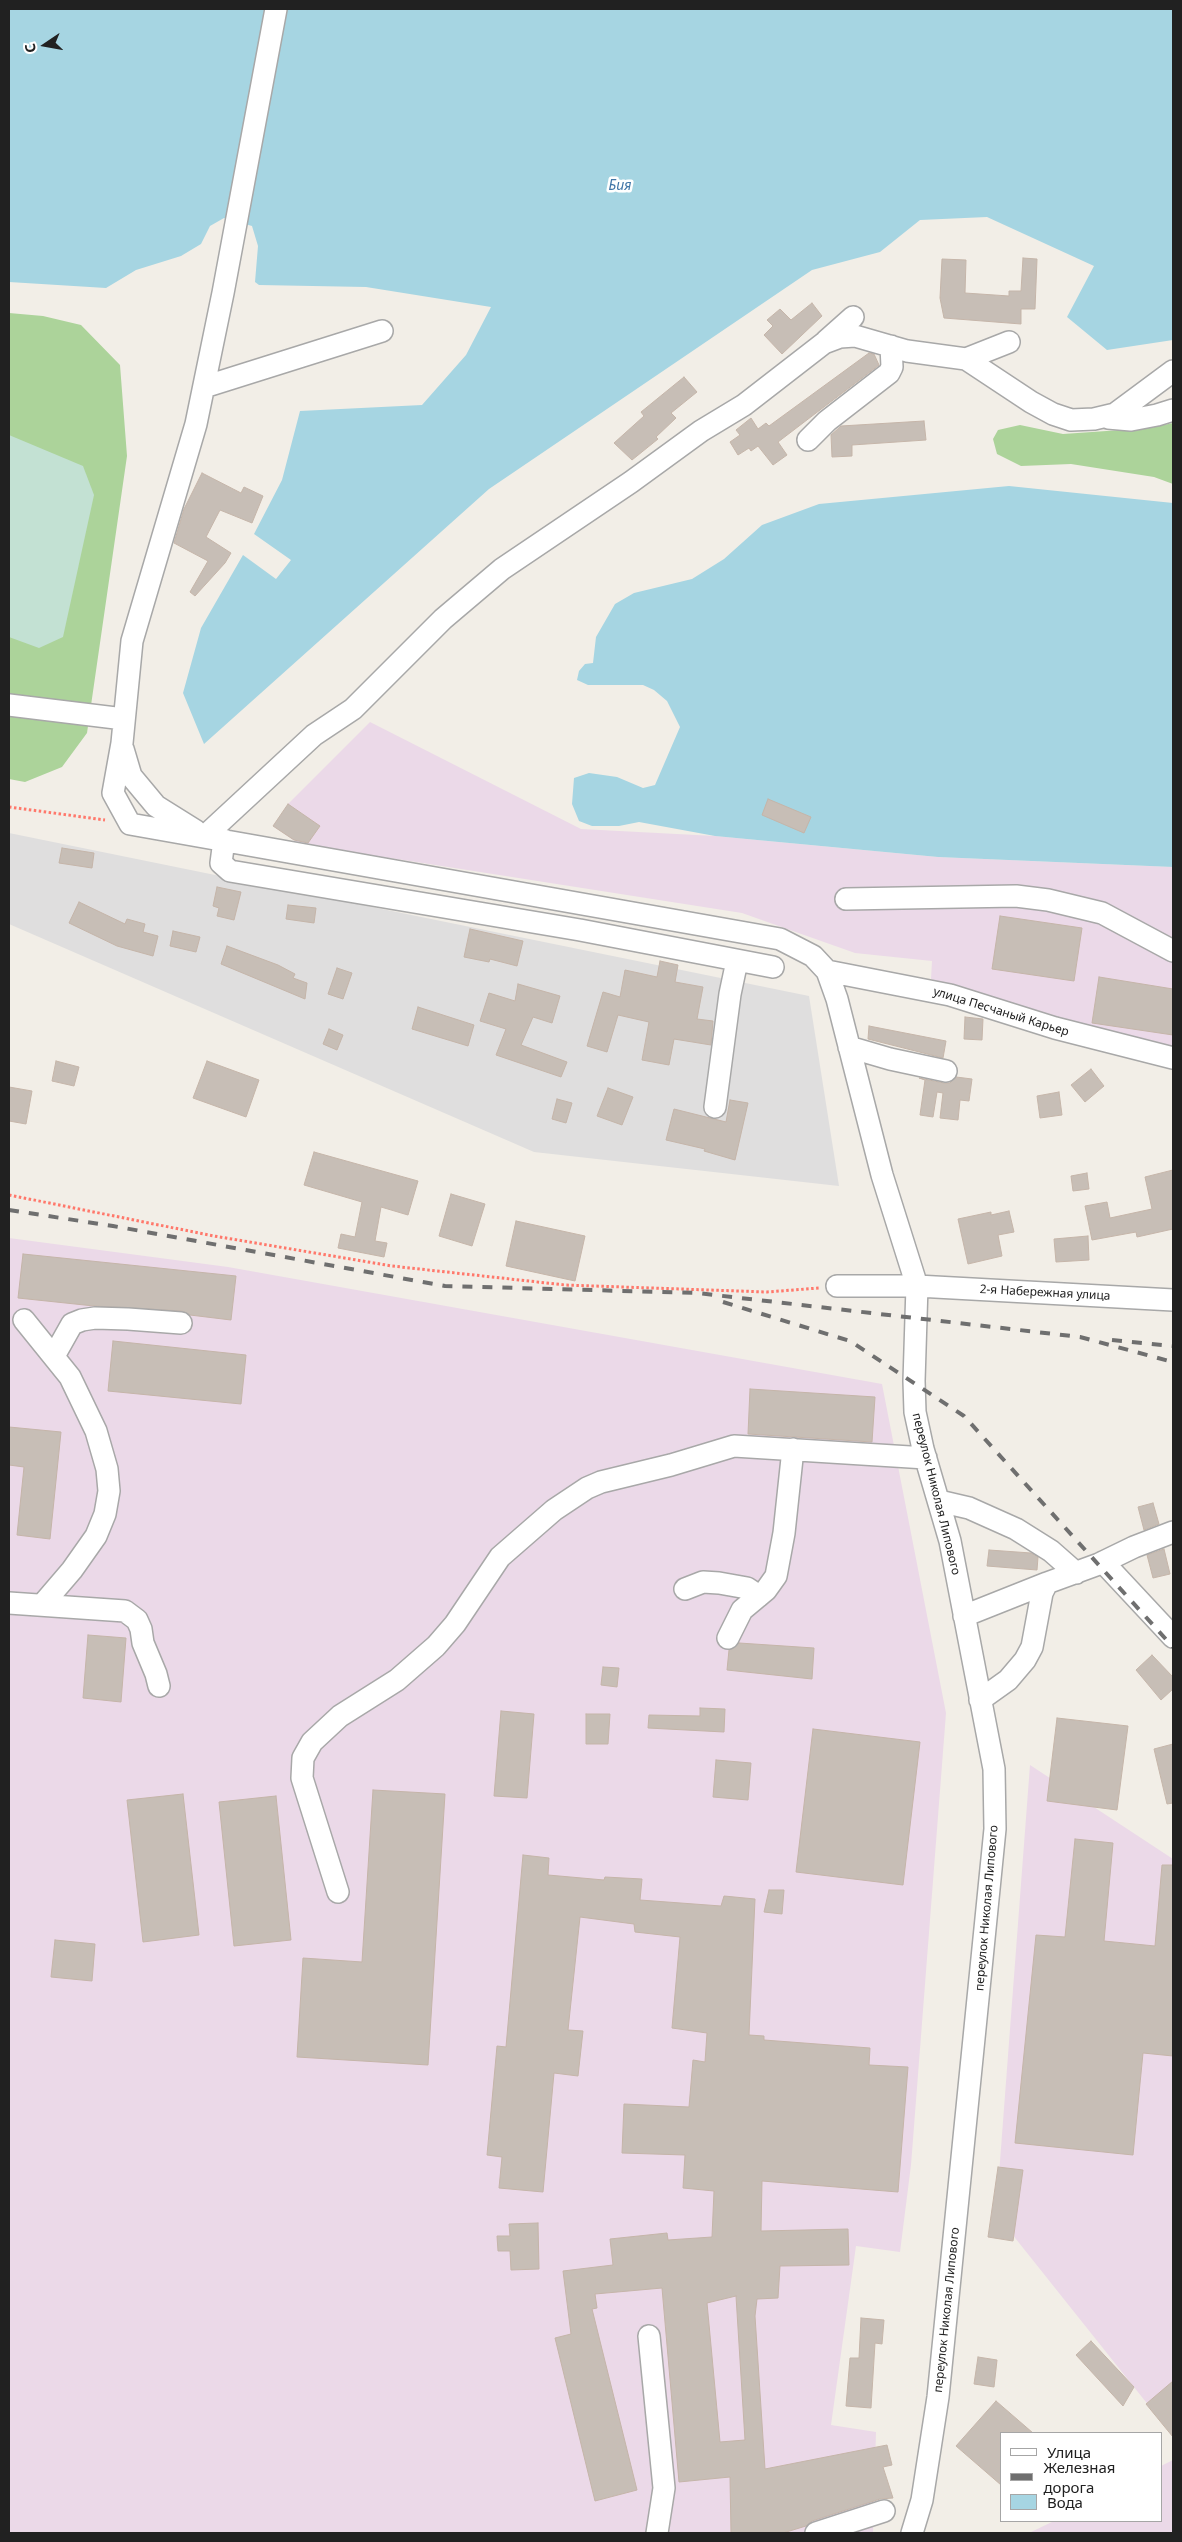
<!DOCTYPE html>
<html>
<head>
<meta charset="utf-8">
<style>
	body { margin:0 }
	#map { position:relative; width:1182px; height:2542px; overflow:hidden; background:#f2eee7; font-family:"Noto Sans",sans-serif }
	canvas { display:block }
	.frame { position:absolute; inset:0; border:10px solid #212121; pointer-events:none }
	.legend { position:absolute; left:1000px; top:2432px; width:162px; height:90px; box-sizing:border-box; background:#fff; border:1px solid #a6a6a6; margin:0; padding:6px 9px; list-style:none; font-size:15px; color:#212121 }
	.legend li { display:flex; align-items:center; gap:10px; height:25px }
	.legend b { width:25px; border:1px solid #a6a6a6 }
	.north { position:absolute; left:20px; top:20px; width:50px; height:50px; -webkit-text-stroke:4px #fff; paint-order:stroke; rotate:258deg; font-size:14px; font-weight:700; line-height:20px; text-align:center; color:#212121 }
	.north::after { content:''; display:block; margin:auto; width:18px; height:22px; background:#212121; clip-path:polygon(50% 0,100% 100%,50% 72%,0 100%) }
</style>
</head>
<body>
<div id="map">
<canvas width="1182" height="2542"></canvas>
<div class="frame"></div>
<ul class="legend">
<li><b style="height:6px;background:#fff"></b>Улица</li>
<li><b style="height:6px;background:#6f6f6f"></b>Железная дорога</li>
<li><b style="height:14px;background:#a6d5e2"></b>Вода</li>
</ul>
<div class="north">С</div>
</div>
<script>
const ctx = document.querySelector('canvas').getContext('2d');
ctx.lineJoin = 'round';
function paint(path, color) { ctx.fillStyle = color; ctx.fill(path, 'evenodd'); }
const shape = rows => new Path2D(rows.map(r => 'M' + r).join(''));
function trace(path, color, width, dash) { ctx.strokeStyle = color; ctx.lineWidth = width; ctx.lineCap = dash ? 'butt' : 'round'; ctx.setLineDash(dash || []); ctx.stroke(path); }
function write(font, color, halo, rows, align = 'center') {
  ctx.font = font + ' "Noto Sans",sans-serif'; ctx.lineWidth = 5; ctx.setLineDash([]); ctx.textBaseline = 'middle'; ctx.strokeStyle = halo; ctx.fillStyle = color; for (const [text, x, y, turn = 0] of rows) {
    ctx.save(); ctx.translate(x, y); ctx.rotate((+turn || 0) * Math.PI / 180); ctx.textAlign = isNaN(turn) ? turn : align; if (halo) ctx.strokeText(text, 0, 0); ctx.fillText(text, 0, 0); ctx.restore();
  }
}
const residential = shape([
	[9,833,809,996,839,1186,534,1152,9,924]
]);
const industrial = shape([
	[370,722,581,829,715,836,938,857,1173,867,1173,1048,1113,1036,953,987,931,979,932,961,855,953,742,913,397,859,305,848,273,826,288,804],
	[9,1238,228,1267,882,1384,946,1713,911,2165,900,2252,856,2246,831,2425,876,2432,873,2533,9,2533],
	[1030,1765,1173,1859,1173,2436,996,2214],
	[1173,2460,1173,2533,1029,2533,1054,2521,1161,2521,1161,2466]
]);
const forest = shape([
	[9,313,43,316,81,325,120,365,127,456,87,733,62,767,25,782,9,779],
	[1173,423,1173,484,1154,477,1071,464,1021,466,997,454,993,439,998,430,1020,425,1063,434,1150,428]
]);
const wetland = shape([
	[9,435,83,466,94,495,63,637,39,648,9,637]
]);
const water = shape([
	[9,9,1173,9,1173,340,1107,350,1067,317,1094,266,987,217,920,220,880,252,812,270,489,489,204,744,183,693,201,628,243,555,276,579,291,560,254,534,282,480,300,411,422,405,466,355,491,307,366,287,259,285,255,282,258,246,252,226,224,218,210,226,201,244,181,256,136,270,106,288,9,282],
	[1009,486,1173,503,1173,867,938,857,715,836,639,822,619,826,592,826,579,821,572,804,574,778,589,773,617,777,643,788,655,785,680,727,667,701,654,690,643,685,588,685,577,680,579,671,585,664,593,663,596,637,615,604,634,593,692,579,724,559,762,525,819,504]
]);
const building = shape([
	[1023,258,1037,259,1035,309,1021,309,1021,324,944,318,940,298,942,259,966,260,965,293,1009,296,1009,291,1021,291,1023,258],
	[812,303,822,316,782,354,764,335,773,326,767,320,780,309,791,320,812,303],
	[869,353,874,354,879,365,778,442,787,455,773,465,758,446,751,451,749,448,738,455,730,442,740,435,736,430,751,418,758,429,766,423,769,426,869,353],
	[684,377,697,392,671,413,676,418,656,437,658,439,632,460,614,443,644,416,641,412,684,377],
	[924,421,926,440,852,445,852,456,832,457,831,435,841,426,924,421],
	[202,473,241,493,244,487,263,496,252,523,220,510,206,537,231,553,225,563,195,596,190,592,208,561,174,543,184,509,202,473],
	[768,799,811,817,804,833,762,815,768,799],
	[288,804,320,826,308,843,294,840,273,826,288,804],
	[62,848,94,853,92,868,59,863,62,848],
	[217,887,241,892,234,920,217,916,219,908,213,906,217,887],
	[79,902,125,924,127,919,145,924,143,932,158,936,153,956,117,946,69,923,79,902],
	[288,905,316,908,314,923,286,919,288,905],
	[1000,916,1082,928,1074,981,992,969,1000,916],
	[470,929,523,941,517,966,490,959,489,962,464,957,470,929],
	[173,931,200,937,196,952,170,946,173,931],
	[227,946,278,965,295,974,293,978,307,983,305,999,221,964,227,946],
	[660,961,678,965,675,982,703,987,697,1019,713,1021,711,1045,674,1039,669,1065,642,1060,649,1022,618,1015,607,1052,587,1046,603,992,620,997,625,970,657,977,660,961],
	[337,968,352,973,343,999,328,994,337,968],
	[1099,977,1173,989,1173,1035,1092,1023,1099,977],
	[518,984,560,996,552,1023,533,1017,521,1045,567,1062,561,1077,496,1055,506,1029,480,1021,489,993,515,1001,518,984],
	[418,1007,474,1025,468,1046,412,1029,418,1007],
	[965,1017,983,1019,982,1040,964,1039,965,1017],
	[869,1026,946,1041,943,1058,868,1039,869,1026],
	[329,1029,343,1035,337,1050,323,1044,329,1029],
	[56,1061,79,1067,74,1086,52,1081,56,1061],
	[207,1061,259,1080,246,1117,193,1098,207,1061],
	[1091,1069,1104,1086,1085,1102,1071,1085,1091,1069],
	[956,1077,972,1079,969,1101,960,1100,958,1120,940,1118,943,1093,937,1092,933,1117,920,1115,925,1080,919,1078,944,1083,950,1083,956,1077],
	[9,1087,32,1091,26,1124,9,1121,9,1087],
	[608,1088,633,1097,622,1125,597,1116,608,1088],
	[1059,1092,1062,1115,1040,1118,1037,1096,1059,1092],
	[557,1099,572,1103,566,1123,552,1119,557,1099],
	[730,1100,748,1103,735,1160,704,1151,705,1149,666,1140,674,1109,726,1122,730,1100],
	[314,1152,418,1181,408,1215,381,1207,375,1241,387,1243,384,1257,338,1248,341,1234,355,1237,362,1202,304,1185,314,1152],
	[1173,1170,1173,1229,1137,1237,1136,1232,1092,1240,1085,1206,1107,1202,1110,1218,1152,1209,1145,1177,1173,1170],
	[1087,1173,1089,1189,1073,1191,1071,1176,1087,1173],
	[451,1194,485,1204,472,1246,439,1236,451,1194],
	[1009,1211,1014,1232,998,1235,1002,1256,968,1264,958,1219,991,1212,991,1215,1009,1211],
	[516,1221,585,1236,575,1281,506,1266,516,1221],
	[1088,1236,1089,1260,1056,1262,1054,1239,1088,1236],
	[23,1254,236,1276,231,1320,190,1315,182,1311,94,1306,18,1298,23,1254],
	[113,1341,246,1355,241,1404,108,1391,113,1341],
	[750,1389,875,1397,872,1442,748,1434,750,1389],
	[9,1427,61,1432,50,1539,17,1535,24,1467,9,1465,9,1427],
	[1153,1503,1159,1524,1144,1530,1138,1507,1153,1503],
	[1164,1549,1170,1574,1153,1578,1147,1555,1164,1549],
	[989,1550,1031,1553,1038,1557,1037,1570,987,1566,989,1550],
	[88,1635,126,1638,121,1702,83,1698,88,1635],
	[739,1643,814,1648,812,1679,727,1670,729,1650,739,1643],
	[1152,1655,1173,1677,1173,1689,1161,1700,1136,1670,1152,1655],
	[603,1667,619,1668,617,1687,601,1685,603,1667],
	[700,1708,725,1709,724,1732,648,1728,649,1715,700,1716,700,1708],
	[501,1711,534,1714,527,1798,494,1796,501,1711],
	[586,1714,610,1714,608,1744,586,1744,586,1714],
	[1057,1718,1128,1726,1117,1810,1047,1801,1057,1718],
	[813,1729,920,1742,903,1885,796,1872,813,1729],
	[1173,1744,1173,1803,1167,1804,1154,1749,1173,1744],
	[716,1760,751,1763,748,1800,713,1797,716,1760],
	[373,1790,445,1794,428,2065,297,2057,303,1958,362,1962,373,1790],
	[183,1794,199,1935,143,1942,127,1800,183,1794],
	[276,1796,291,1940,234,1946,219,1802,276,1796],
	[1075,1839,1113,1843,1104,1941,1155,1946,1162,1865,1173,1865,1173,2056,1143,2053,1133,2155,1015,2143,1036,1935,1065,1937,1075,1839],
	[523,1855,549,1858,548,1875,604,1880,605,1877,642,1879,640,1900,721,1906,724,1896,755,1899,749,2035,764,2036,764,2040,870,2048,869,2065,908,2067,898,2192,762,2181,761,2231,848,2229,849,2265,780,2266,778,2298,757,2299,755,2316,765,2469,887,2445,892,2465,883,2467,893,2498,880,2499,812,2521,806,2526,783,2533,731,2533,730,2477,679,2482,662,2288,595,2294,597,2308,592,2309,637,2490,595,2501,555,2338,571,2334,563,2271,613,2265,610,2239,667,2233,668,2240,712,2237,714,2191,683,2188,685,2155,622,2153,624,2104,689,2107,693,2060,705,2062,707,2033,672,2028,680,1937,635,1932,634,1924,580,1917,568,2030,583,2031,578,2076,554,2073,543,2192,499,2188,502,2157,487,2155,497,2046,506,2047,523,1855],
	[736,2296,745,2440,720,2442,707,2303,736,2296],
	[769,1890,784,1890,782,1914,764,1912,769,1890],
	[55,1940,95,1944,92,1981,51,1977,55,1940],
	[998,2167,1023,2170,1013,2241,988,2237,998,2167],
	[538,2223,539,2269,511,2270,510,2251,498,2251,497,2236,510,2236,509,2224,538,2223],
	[861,2318,884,2320,882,2344,875,2343,871,2408,846,2406,850,2358,859,2358,861,2318],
	[1091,2341,1134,2387,1123,2406,1076,2355,1091,2341],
	[978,2357,997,2360,994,2387,974,2384,978,2357],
	[1173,2381,1173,2437,1146,2404,1173,2381],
	[996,2401,1033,2433,1001,2433,1001,2485,956,2446,996,2401]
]);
const path = shape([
	[9,807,105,820],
	[9,1195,214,1236,392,1266,565,1285,767,1292,819,1288]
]);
const minor = shape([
	[276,9,223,293,196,424,132,641,122,743,113,793,130,824,780,939,813,956,827,971,837,999,882,1175,917,1286,914,1381,915,1412,923,1449,950,1541,994,1769,995,1829,938,2397,922,2500,912,2533],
	[826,341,853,317],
	[966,359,1009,342],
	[204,387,382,331],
	[1108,418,1131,420,1157,415,1173,410],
	[808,440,827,421,889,373,892,367,891,346],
	[9,705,124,719],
	[123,749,131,776,156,806,196,831],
	[205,836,314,735,353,709,443,619,502,569,631,482,701,431,744,405,824,343,840,337,855,336,907,351,966,359,1031,402,1053,414,1071,420,1094,419,1115,414,1173,371],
	[224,840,221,863,230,871,580,930,773,967],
	[846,899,1016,896,1048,900,1102,913,1173,951],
	[827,971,950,995,1055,1028,1173,1058],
	[849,1047,890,1059,946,1071],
	[715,1107,730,994,737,961],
	[837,1286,917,1286,1173,1300],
	[24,1320,70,1377,96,1431,107,1469,109,1491,105,1514,96,1536,72,1570,42,1605],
	[54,1356,72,1324,82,1320,95,1318,128,1319,181,1323],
	[939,1501,969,1508,1016,1529,1051,1551,1076,1573],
	[1103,1562,1173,1637],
	[685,1589,703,1582,719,1583,747,1588,759,1596],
	[9,1603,125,1611,137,1620,141,1629,143,1643,156,1674,159,1686],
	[964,1616,1047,1583],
	[728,1638,742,1610,766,1590,776,1576,784,1533,793,1449],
	[980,1700,1008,1680,1025,1660,1032,1647,1042,1593,1047,1583,1099,1564,1134,1547,1173,1532],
	[338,1892,302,1778,303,1758,312,1742,340,1716,397,1680,436,1646,455,1624,500,1557,554,1510,587,1488,601,1482,671,1465,734,1446,926,1458],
	[649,2336,664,2488,657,2533],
	[816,2533,884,2511]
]);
const rail = shape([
	[9,1210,113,1226,445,1286,697,1293,1080,1337,1173,1362],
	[723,1302,850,1341,964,1416,1173,1647],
	[1112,1340,1173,1346]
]);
const streetNames = [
	["улица Песчаный Карьер",1001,1012,17],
	["2-я Набережная улица",1045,1293,3],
	["переулок Николая Липового",936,1494,76],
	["переулок Николая Липового",987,1908,-85],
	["переулок Николая Липового",947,2310,-84]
];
const waterNames = [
	["Бия",620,186]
];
paint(residential, '#dfdede');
paint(industrial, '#ebd9e8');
paint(forest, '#acd39a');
paint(wetland, '#c3e1d3');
paint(water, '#a6d5e2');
paint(building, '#c7beb6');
trace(building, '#c5b5a9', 1);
trace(minor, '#a8a8a8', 24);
trace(path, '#ff786b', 3, [2.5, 2.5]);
trace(minor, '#fff', 21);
trace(rail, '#6f6f6f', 4, [10, 10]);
write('12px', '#212121', '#fff', streetNames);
write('italic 14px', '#4176a7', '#fff', waterNames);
</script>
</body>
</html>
